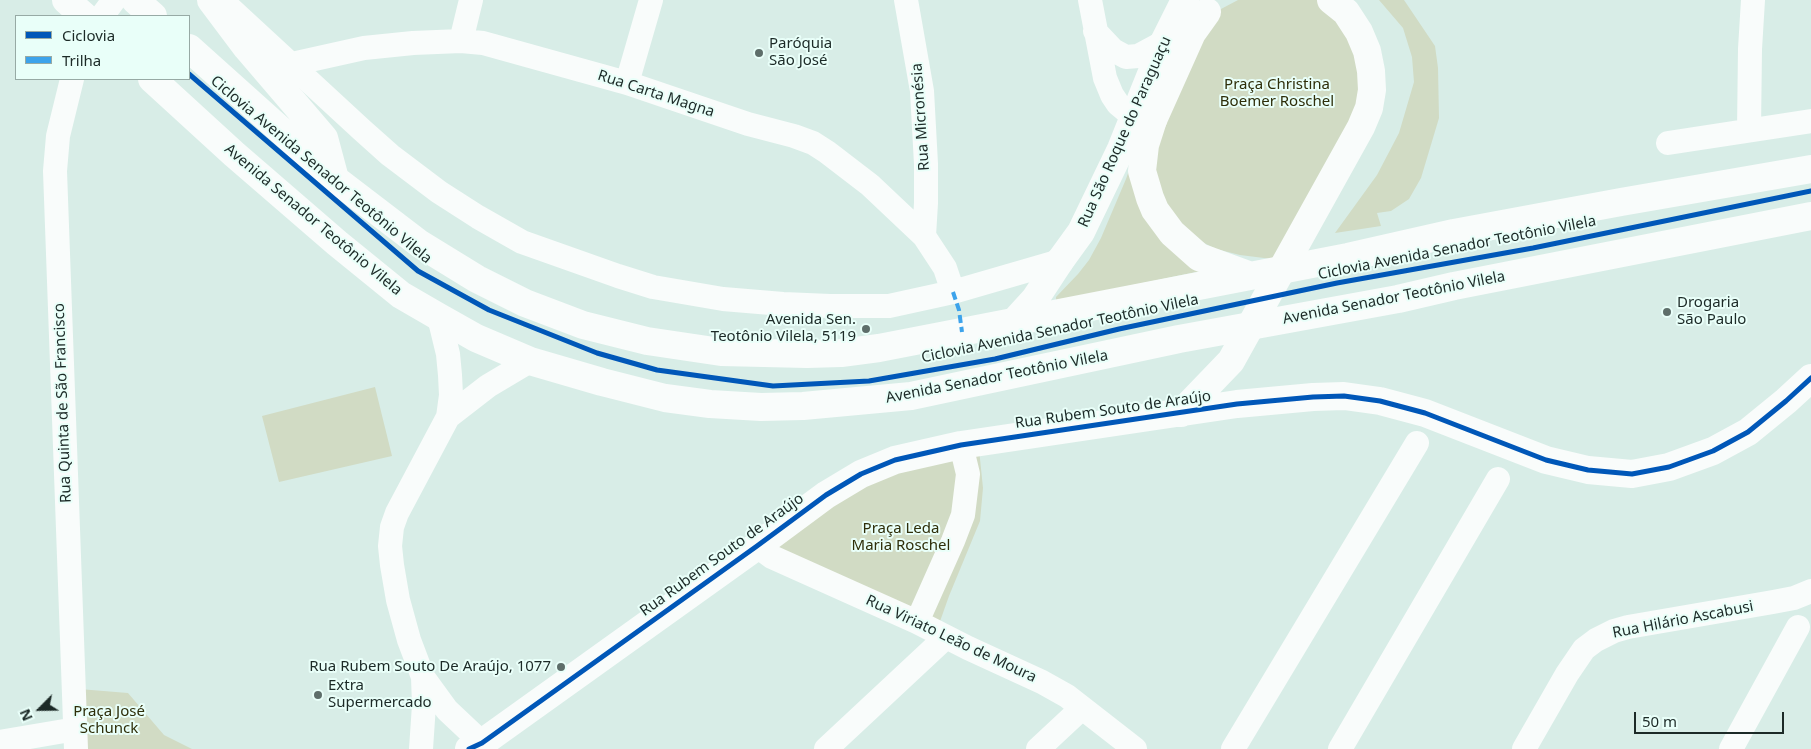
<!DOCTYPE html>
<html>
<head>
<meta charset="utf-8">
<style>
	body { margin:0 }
	#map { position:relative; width:1811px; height:749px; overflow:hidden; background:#d8ede7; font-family:"Noto Sans",sans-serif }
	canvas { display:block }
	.legend { position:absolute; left:15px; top:15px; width:175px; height:65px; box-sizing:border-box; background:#e9fff9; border:1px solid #97aaa5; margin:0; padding:6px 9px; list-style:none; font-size:15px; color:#1c2a27 }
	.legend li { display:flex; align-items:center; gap:10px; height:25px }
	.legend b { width:25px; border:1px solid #97aaa5 }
	.north { position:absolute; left:15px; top:684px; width:50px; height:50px; -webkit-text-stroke:4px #e9fff9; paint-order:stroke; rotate:247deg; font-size:14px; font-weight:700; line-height:20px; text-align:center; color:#1c2a27 }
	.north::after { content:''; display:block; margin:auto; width:18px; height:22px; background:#1c2a27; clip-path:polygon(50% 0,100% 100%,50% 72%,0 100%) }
	.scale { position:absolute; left:1634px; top:712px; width:150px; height:22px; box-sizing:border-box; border:2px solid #1c2a27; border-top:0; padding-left:6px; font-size:15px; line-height:18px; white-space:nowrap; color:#1c2a27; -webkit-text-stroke:4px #e9fff9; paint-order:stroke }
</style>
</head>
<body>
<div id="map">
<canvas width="1811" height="749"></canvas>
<ul class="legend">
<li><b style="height:6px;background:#0057b8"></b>Ciclovia</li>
<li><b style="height:6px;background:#3da3eb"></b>Trilha</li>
</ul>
<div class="north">N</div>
<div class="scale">50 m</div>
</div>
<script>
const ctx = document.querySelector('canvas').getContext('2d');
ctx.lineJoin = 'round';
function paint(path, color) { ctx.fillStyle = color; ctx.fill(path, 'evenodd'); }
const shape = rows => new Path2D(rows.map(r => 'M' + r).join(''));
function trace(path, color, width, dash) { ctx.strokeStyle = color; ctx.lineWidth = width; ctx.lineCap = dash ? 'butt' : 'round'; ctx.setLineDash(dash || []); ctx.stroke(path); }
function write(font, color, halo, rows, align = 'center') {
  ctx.font = font + ' "Noto Sans",sans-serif'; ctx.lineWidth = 4; ctx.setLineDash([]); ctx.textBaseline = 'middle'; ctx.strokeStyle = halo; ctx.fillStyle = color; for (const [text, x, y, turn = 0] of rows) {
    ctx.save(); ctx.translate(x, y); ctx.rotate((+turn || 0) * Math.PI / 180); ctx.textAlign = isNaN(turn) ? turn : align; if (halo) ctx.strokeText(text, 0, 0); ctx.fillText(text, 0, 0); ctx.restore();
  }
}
const green = shape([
	[1238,0,1331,0,1381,66,1280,260,1240,255,1216,249,1192,237,1176,219,1164,199,1156,177,1154,157,1161,129,1207,22,1221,9],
	[1379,0,1404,0,1435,46,1438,68,1439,118,1421,178,1409,199,1391,211,1377,213,1381,226,1335,233,1377,175,1399,133,1414,82,1412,57,1403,28],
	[1144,127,1139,166,1201,271,1056,301,1056,297,1078,274,1089,260,1101,238,1126,179],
	[375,387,392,456,279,482,262,416],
	[979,449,983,488,980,521,949,596,938,627,771,544,862,480],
	[79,689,128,693,164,735,192,749,80,749]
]);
const street = shape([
	[221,0,362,130,390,155,439,192,478,217,522,242,618,276,653,287,723,299,783,304,830,306,889,306,953,292,1060,261],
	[906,0,922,91,926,164,926,203,924,236],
	[1090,0,1105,78,1112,95,1118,104,1124,109,1151,119],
	[102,16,114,0],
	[1095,31,1113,50,1126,57,1138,56,1164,42],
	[461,41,471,0],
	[292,64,364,48,413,43,461,41,483,43,627,83,748,124,794,136,813,143,827,152,870,185,924,236,945,268,953,292],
	[72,79,58,136,55,171,76,749],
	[627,83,651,0],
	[1749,130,1750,49,1753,0],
	[1668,143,1811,121],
	[439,317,448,354,450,375,451,395,448,417,397,513,392,527,390,546,392,565,398,600,409,640,423,677,447,710,482,743],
	[448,417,488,386,530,361],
	[757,546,772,557,917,622,968,648,1042,682,1067,696,1135,749],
	[917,622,953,541,963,515,968,474,961,445],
	[0,742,76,729],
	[421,749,424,705,423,677],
	[826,749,946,637],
	[1038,749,1082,708],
	[1233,749,1417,443],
	[1340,749,1498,479],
	[1524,749,1567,674,1584,649,1596,640,1614,631,1628,627,1773,602,1794,598,1811,591],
	[1731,749,1798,627]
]);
const secondary = shape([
	[1153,120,1192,33,1207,12],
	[1060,261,1081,232,1121,149,1164,42,1185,0],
	[1181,413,1231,361,1361,127,1369,108,1372,90,1371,71,1367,51,1359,32,1346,12,1331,0],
	[469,749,482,743,757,546,826,495,861,474,895,460,961,445,1237,404,1313,397,1344,396,1380,401,1425,413,1546,460,1588,470,1632,474,1669,467,1713,451,1748,432,1786,401,1811,378]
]);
const primary = shape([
	[66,0,84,16],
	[135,0,153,16],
	[211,0,247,48,324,138,335,179],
	[189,48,335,179,420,244,477,279,525,303,583,325,647,341,721,352,807,354,841,353,879,348,1348,257,1454,233,1621,202,1811,169],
	[152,79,234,154,337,243,401,295,439,317,476,338,530,361,602,382,665,398,710,404,761,407,803,406,911,396,1179,339,1398,299,1454,286,1811,216],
	[1153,120,1145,145,1142,171,1150,198,1155,210,1172,233,1199,257,1248,275],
	[1014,322,1035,299,1060,261]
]);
const quiet = shape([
	[953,292,959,310,962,332]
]);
const cycleway = shape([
	[189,74,418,271,489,310,597,353,657,370,773,386,869,381,995,359,1119,329,1337,283,1533,248,1811,191],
	[469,749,482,743,757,546,826,495,861,474,895,460,961,445,1237,404,1313,397,1344,396,1380,401,1425,413,1546,460,1588,470,1632,474,1669,467,1713,451,1748,432,1786,401,1811,378]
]);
const markers = [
	[759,53,5,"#5e6e6a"],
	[1667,312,5,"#5e6e6a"],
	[866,329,5,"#5e6e6a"],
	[561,667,5,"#5e6e6a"],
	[318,695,5,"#5e6e6a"]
];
const poiNames = [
	["Paróquia",769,44],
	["São José",769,61],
	["Drogaria",1677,303],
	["São Paulo",1677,320],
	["Avenida Sen.",856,320,"right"],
	["Teotônio Vilela, 5119",856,337,"right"],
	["Rua Rubem Souto De Araújo, 1077",551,667,"right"],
	["Extra",328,686],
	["Supermercado",328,703]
];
const parkNames = [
	["Praça Christina",1277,85],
	["Boemer Roschel",1277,102],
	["Praça Leda",901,529],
	["Maria Roschel",901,546],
	["Praça José",109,712],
	["Schunck",109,729]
];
const streetNames = [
	["Rua Carta Magna",656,94,18],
	["Rua Micronésia",921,117,-94],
	["Rua São Roque do Paraguaçu",1125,132,-66],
	["Ciclovia Avenida Senador Teotônio Vilela",321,170,40],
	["Avenida Senador Teotônio Vilela",313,220,40],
	["Ciclovia Avenida Senador Teotônio Vilela",1457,248,-11],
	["Avenida Senador Teotônio Vilela",1394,298,-11],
	["Ciclovia Avenida Senador Teotônio Vilela",1060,329,-12],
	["Avenida Senador Teotônio Vilela",997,377,-11],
	["Rua Quinta de São Francisco",63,403,-92],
	["Rua Rubem Souto de Araújo",1113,410,-8],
	["Rua Rubem Souto de Araújo",722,555,-36],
	["Rua Hilário Ascabusi",1683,620,-11],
	["Rua Viriato Leão de Moura",951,639,25]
];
paint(green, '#d1dbc4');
trace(street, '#f9fcfb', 24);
trace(secondary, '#f9fcfb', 28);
trace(primary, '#f9fcfb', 28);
trace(quiet, '#3da3eb', 4, [8, 4]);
trace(cycleway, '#0057b8', 5);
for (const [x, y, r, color] of markers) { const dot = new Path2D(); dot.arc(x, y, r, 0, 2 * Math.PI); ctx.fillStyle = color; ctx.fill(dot); trace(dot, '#e9fff9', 2); }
write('15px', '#1c2a27', '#e9fff9', poiNames, 'left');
write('15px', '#2e2e09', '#e9fff9', parkNames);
write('15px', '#1c2a27', '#e9fff9', streetNames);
</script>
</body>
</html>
